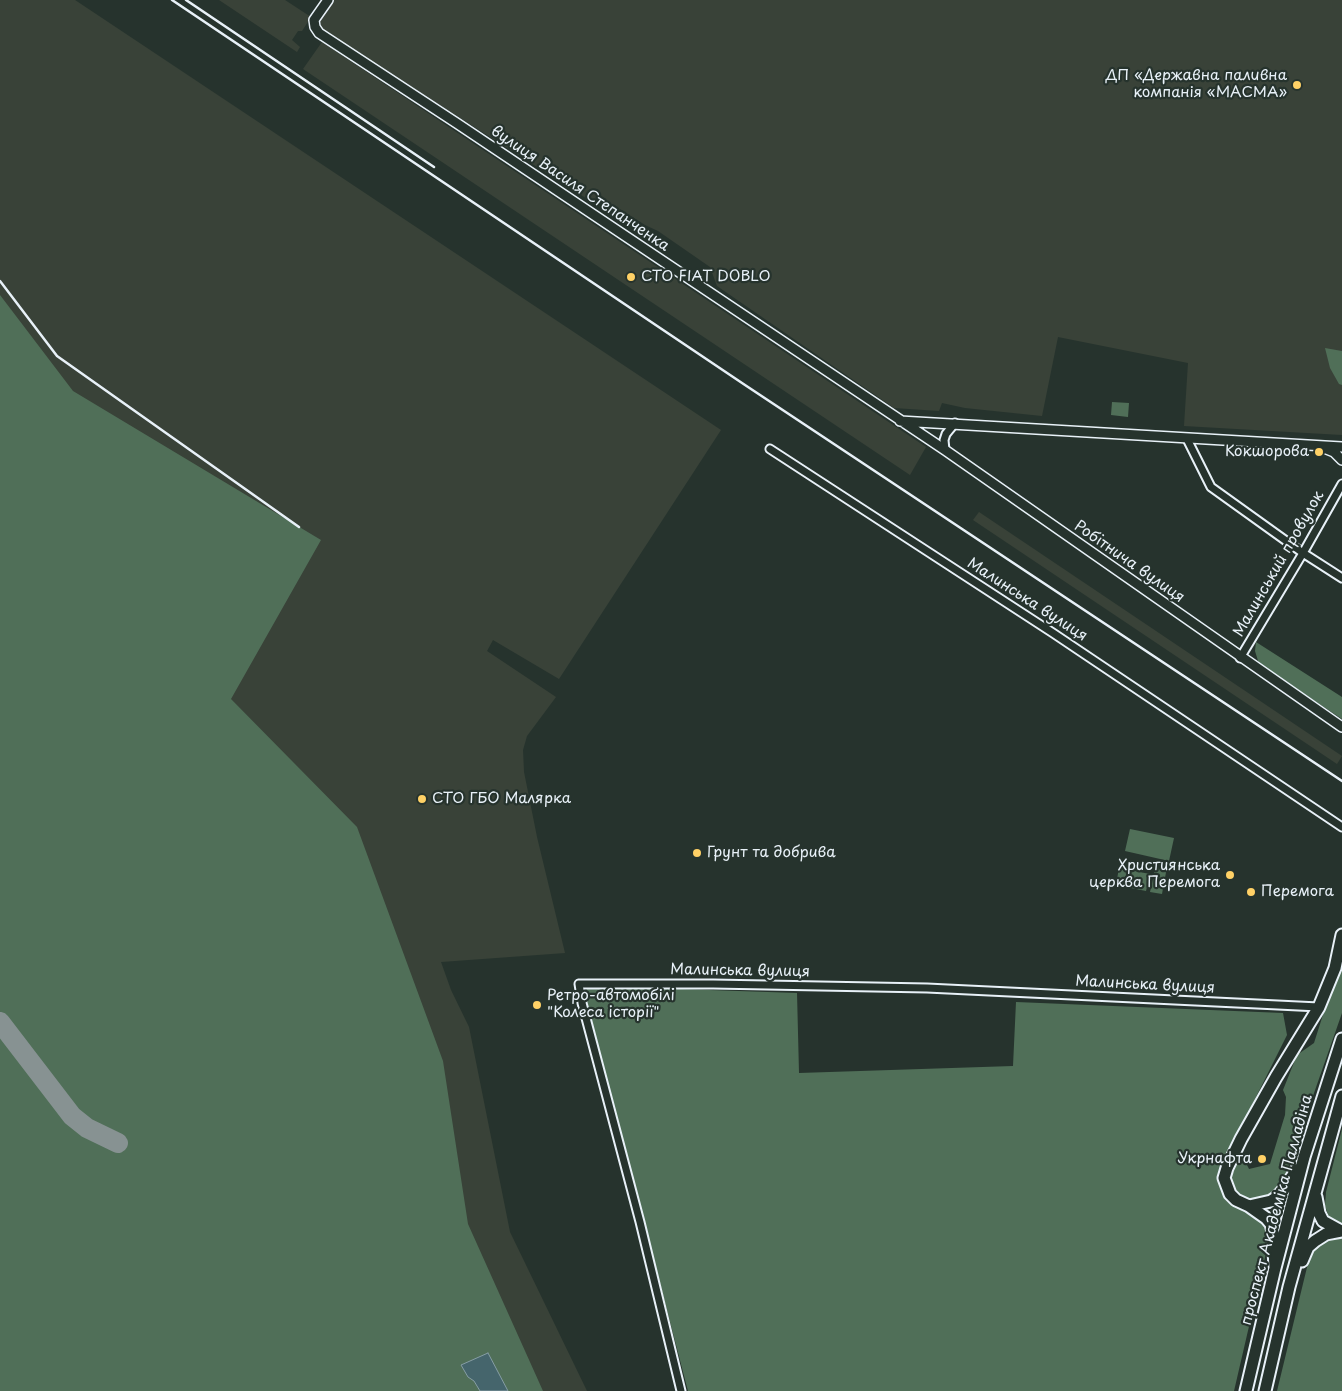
<!DOCTYPE html>
<html>
<head>
<meta charset="utf-8">
<style>
	body { margin:0 }
	canvas { display:block; background:#26332d }
</style>
</head>
<body>
<canvas width="1342" height="1391"></canvas>
<script>
const ctx = document.querySelector('canvas').getContext('2d');
ctx.lineJoin = 'round';
function paint(path, color) { ctx.fillStyle = color; ctx.fill(path, 'evenodd'); }
const shape = rows => new Path2D(rows.map(r => 'M' + r).join(''));
function trace(path, color, width, dash) { ctx.strokeStyle = color; ctx.lineWidth = width; ctx.lineCap = dash ? 'butt' : 'round'; ctx.setLineDash(dash || []); ctx.stroke(path); }
function write(font, color, halo, rows, align = 'center') {
  ctx.font = font + ' "Playpen Sans",sans-serif'; ctx.lineWidth = 4.5; ctx.setLineDash([]); ctx.textBaseline = 'middle'; ctx.strokeStyle = halo; ctx.fillStyle = color; for (const [text, x, y, turn = 0] of rows) {
    ctx.save(); ctx.translate(x, y); ctx.rotate((+turn || 0) * Math.PI / 180); ctx.textAlign = isNaN(turn) ? turn : align; if (halo) ctx.strokeText(text, 0, 0); ctx.fillText(text, 0, 0); ctx.restore();
  }
}
const built = shape([
	[0,0,75,0,721,430,559,679,493,640,487,651,556,697,527,736,523,750,524,772,537,837,565,953,441,962,451,990,469,1027,510,1232,587,1391,0,1391],
	[219,0,285,0,311,17,302,31,298,31,292,40,300,47,297,52],
	[333,0,1342,0,1342,435,1184,426,1188,363,1058,337,1042,416,965,408,942,403,939,411,894,408,717,286,710,267,658,231,645,225,620,209,614,216,322,30,320,21],
	[322,42,926,447,910,475,303,69],
	[979,512,1342,756,1337,764,973,520]
]);
const green = shape([
	[0,295,73,391,321,540,231,699,357,827,443,1061,468,1224,543,1391,0,1391],
	[1325,348,1342,351,1342,385,1339,384,1330,368],
	[1112,402,1129,403,1128,417,1111,415],
	[1256,642,1342,697,1342,719,1259,664,1255,651],
	[1130,829,1174,838,1169,861,1125,851],
	[1156,865,1167,867,1162,894,1150,892],
	[1119,868,1150,874,1146,891,1116,885],
	[1342,955,1342,1013,1286,1173,1275,1190,1263,1198,1253,1200,1242,1198,1231,1189,1230,1181,1236,1165,1245,1161,1249,1169,1270,1164,1285,1115,1286,1097,1283,1090,1297,1055,1314,1043],
	[592,986,797,993,799,1073,1013,1066,1016,1002,1283,1013,1287,1035,1222,1165,1220,1180,1222,1191,1228,1202,1255,1216,1264,1226,1267,1236,1266,1253,1234,1391,688,1391,584,991],
	[1342,1129,1342,1225,1330,1220,1325,1206,1326,1192],
	[1342,1237,1342,1391,1277,1391,1310,1255,1316,1245,1327,1238]
]);
const water = shape([
	[488,1353,508,1391,480,1391,474,1381,468,1377,461,1365,488,1353]
]);
const taxiway = shape([
	[0,1022,72,1116,87,1128,118,1143]
]);
const minor = shape([
	[1187,439,1211,487,1303,553,1342,578],
	[770,449,1053,633,1342,827],
	[945,450,944,440,946,434,955,423],
	[1240,658,1303,553,1342,484],
	[681,1391,640,1222,582,1003,579,984,713,984,927,988,1319,1007]
]);
const tertiary = shape([
	[328,0,314,20,315,27,319,33,458,124,945,450,1342,727],
	[900,421,1342,447],
	[1324,448,1334,452,1342,460]
]);
const trunk = shape([
	[1316,1197,1319,1213,1323,1221,1341,1231],
	[1249,1206,1271,1201,1277,1197,1286,1187,1296,1170],
	[1302,1261,1308,1247,1315,1241,1326,1234,1342,1231],
	[1275,1268,1273,1232,1271,1224,1266,1218,1249,1206,1236,1200,1230,1194,1224,1178,1227,1168,1241,1139,1276,1077,1319,1007,1335,968,1342,935],
	[1246,1391,1275,1268,1304,1157,1342,1039],
	[1265,1391,1289,1287,1342,1096]
]);
const rail = shape([
	[172,0,745,385,1342,781],
	[186,0,434,167],
	[0,281,57,356,299,527]
]);
const markers = [
	[1297,85,5,"#ffd166"],
	[631,277,5,"#ffd166"],
	[1319,452,5,"#ffd166"],
	[422,799,5,"#ffd166"],
	[697,853,5,"#ffd166"],
	[1230,875,5,"#ffd166"],
	[1251,892,5,"#ffd166"],
	[537,1005,5,"#ffd166"],
	[1262,1159,5,"#ffd166"]
];
const poiNames = [
	["ДП «Державна паливна",1287,76,"right"],
	["компанія «МАСМА»",1287,93,"right"],
	["СТО FIAT DOBLO",641,277],
	["Кокшорова",1309,452,"right"],
	["СТО ГБО Малярка",432,799],
	["Грунт та добрива",707,853],
	["Християнська",1220,866,"right"],
	["церква Перемога",1220,883,"right"],
	["Перемога",1261,892],
	["Ретро-автомобілі",547,996],
	["\"Колеса історії\"",547,1013],
	["Укрнафта",1252,1159,"right"]
];
const streetNames = [
	["вулиця Василя Степанченка",580,189,34],
	["Робітнича вулиця",1129,562,35],
	["Малинський провулок",1279,564,-60],
	["Малинська вулиця",1027,600,33],
	["Малинська вулиця",740,971,1],
	["Малинська вулиця",1145,985,3],
	["проспект Академіка Палладіна",1277,1210,-75]
];
paint(built, '#394238');
paint(green, '#506f58');
paint(water, '#45656c');
trace(water, '#869da4', 1);
trace(taxiway, '#879292', 20);
trace(minor, '#e8f1f8', 11);
trace(tertiary, '#e8f1f8', 12);
trace(trunk, '#e8f1f8', 15);
trace(minor, '#26332d', 7);
trace(tertiary, '#26332d', 9);
trace(trunk, '#26332d', 11);
trace(rail, '#e8f1f8', 2.5);
for (const [x, y, r, color] of markers) { const dot = new Path2D(); dot.arc(x, y, r, 0, 2 * Math.PI); ctx.fillStyle = color; ctx.fill(dot); trace(dot, '#26332d', 2); }
write('15px', '#e8f1f8', '#26332d', poiNames, 'left');
write('15px', '#e8f1f8', '#26332d', streetNames);
</script>
</body>
</html>
